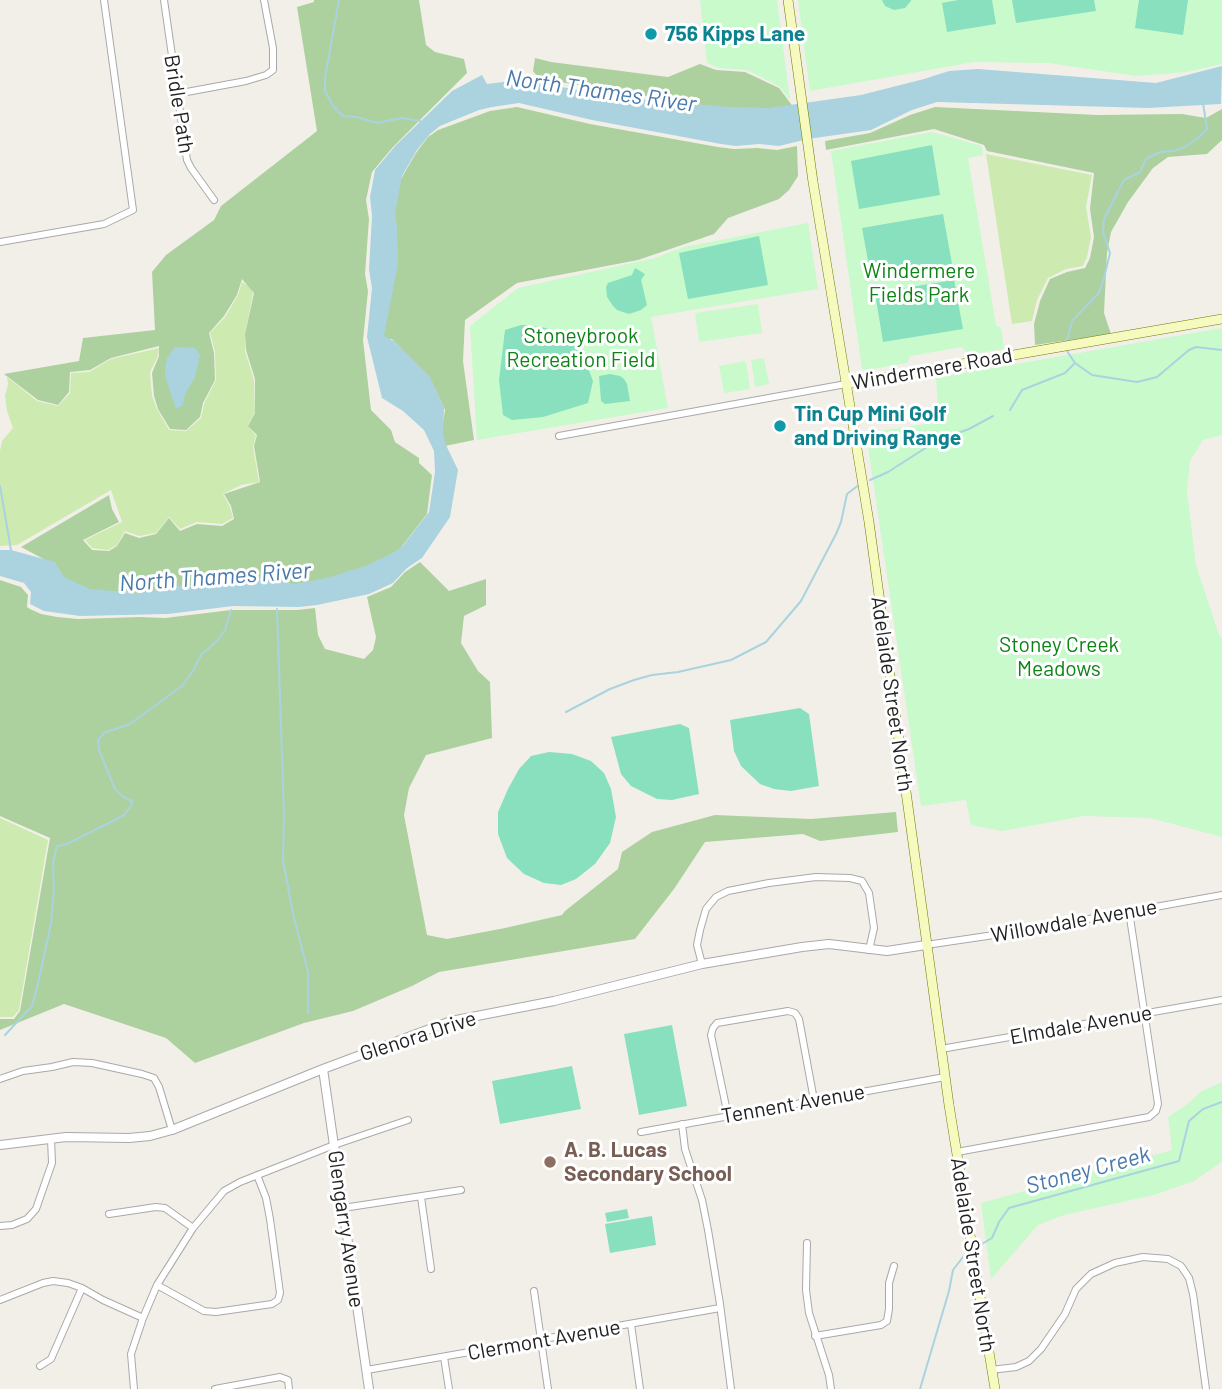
<!DOCTYPE html>
<html>
<head>
<meta charset="utf-8">
<style>
	body { margin:0 }
	canvas { display:block; background:#f2efe9 }
</style>
</head>
<body>
<canvas width="1222" height="1389"></canvas>
<script>
const ctx = document.querySelector('canvas').getContext('2d');
ctx.lineJoin = 'round';
function paint(path, color) { ctx.fillStyle = color; ctx.fill(path, 'evenodd'); }
const shape = rows => new Path2D(rows.map(r => 'M' + r).join(''));
function trace(path, color, width, dash) { ctx.strokeStyle = color; ctx.lineWidth = width; ctx.lineCap = dash ? 'butt' : 'round'; ctx.setLineDash(dash || []); ctx.stroke(path); }
function write(font, color, halo, rows, align = 'center') {
  ctx.font = font + ' Barlow,sans-serif'; ctx.lineWidth = 6; ctx.setLineDash([]); ctx.textBaseline = 'middle'; ctx.strokeStyle = halo; ctx.fillStyle = color; for (const [text, x, y, turn = 0] of rows) {
    ctx.save(); ctx.translate(x, y); ctx.rotate((+turn || 0) * Math.PI / 180); ctx.textAlign = isNaN(turn) ? turn : align; if (halo) ctx.strokeText(text, 0, 0); ctx.fillText(text, 0, 0); ctx.restore();
  }
}
const grass = shape([
	[986,154,1092,175,1086,207,1091,237,1087,257,1083,266,1066,269,1048,278,1037,300,1032,321,1012,324],
	[242,282,251,287,253,293,245,334,245,351,254,380,255,412,248,425,256,436,253,447,259,482,241,485,223,494,230,507,233,518,222,524,197,522,180,529,169,517,156,533,139,536,125,531,117,545,108,550,92,548,85,540,122,522,111,490,17,545,0,546,0,451,2,441,13,428,7,411,5,396,8,384,7,377,37,401,58,406,70,393,71,373,89,372,111,359,159,348,158,356,150,372,152,396,157,409,169,430,186,431,201,418,204,404,216,380,215,352,210,333,225,317,238,295],
	[0,818,48,840,19,1010,13,1017,0,1017]
]);
const forest = shape([
	[314,0,419,0,426,45,435,52,464,59,467,73,393,147,372,172,366,200,369,219,365,274,368,291,363,340,371,410,391,430,395,442,419,458,419,463,432,475,427,514,400,549,386,558,361,570,329,579,305,584,200,586,139,595,88,591,62,579,53,564,21,547,109,495,112,509,119,522,83,540,92,550,109,551,117,546,125,533,139,538,156,534,169,518,180,531,197,524,222,526,234,519,231,506,224,494,260,482,254,446,257,435,248,426,255,413,255,379,246,350,245,334,254,293,242,279,237,295,224,316,209,333,214,353,215,380,203,403,200,417,186,430,170,429,158,409,154,396,152,373,159,356,159,346,111,358,90,370,70,372,69,392,58,405,38,400,4,374,79,361,83,338,155,330,152,272,166,255,214,220,221,206,317,131,297,7,314,2],
	[535,58,551,62,668,77,700,64,716,70,745,72,779,88,794,108,767,110,726,109,554,81,541,81,533,71],
	[517,107,590,124,718,147,734,149,757,148,777,150,797,146,798,176,789,190,779,199,728,218,714,234,638,260,517,283,465,320,463,361,474,440,445,446,441,435,445,410,430,378,392,339,382,339,393,216,401,179,416,153,428,137,438,130,490,111],
	[935,107,1097,115,1182,114,1206,118,1222,109,1222,140,1207,154,1168,157,1153,168,1128,202,1111,232,1107,253,1104,313,1111,334,1035,345,1034,324,1040,301,1050,279,1067,272,1085,268,1090,258,1094,237,1090,209,1094,173,987,151,984,145,934,129,826,150,825,141,870,133,910,115],
	[420,562,449,591,486,579,486,605,464,616,461,643,478,671,490,682,492,738,426,755,409,788,404,815,427,935,447,939,505,928,562,915,565,911,618,869,622,852,652,832,715,815,811,819,896,812,898,832,820,841,803,834,705,842,674,889,635,939,439,972,412,986,353,1011,304,1023,195,1063,166,1038,64,1004,0,1030,0,1019,14,1019,20,1011,50,838,0,816,0,580,21,587,28,595,27,607,30,609,41,614,57,617,78,619,140,617,165,618,231,610,297,610,315,608,318,635,325,649,364,659,373,650,376,637,367,597,391,587,405,572]
]);
const park = shape([
	[700,0,777,0,790,100,779,86,747,70,719,68,707,63],
	[798,0,1222,0,1222,64,1187,72,1136,76,1048,63,974,62,810,91],
	[932,132,982,146,983,155,968,158,996,325,1001,328,1004,349,968,355,962,347,910,356,907,363,867,370,862,369,831,151],
	[808,223,818,289,651,317,668,408,477,440,470,326,518,288,655,258,684,247],
	[758,304,762,333,699,342,695,313],
	[1222,328,1222,435,1203,440,1190,461,1187,491,1196,565,1219,635,1222,638,1222,837,1150,818,1084,816,1002,831,971,825,966,800,921,806,866,433,939,422,936,378],
	[764,358,769,384,755,387,751,360],
	[746,361,750,389,724,393,719,366],
	[1222,1082,1222,1162,1194,1181,1154,1195,1064,1215,1038,1225,991,1279,981,1203,1172,1150,1168,1117,1186,1105,1202,1091]
]);
const pitch = shape([
	[882,0,911,0,911,1,905,8,894,10,885,6],
	[958,0,992,0,996,24,947,32,942,3],
	[1012,0,1094,0,1096,11,1016,23],
	[1139,0,1188,0,1183,35,1135,28],
	[932,145,940,195,859,209,851,161],
	[943,214,952,264,871,277,862,228],
	[759,236,768,285,688,299,679,253],
	[635,268,645,274,641,280,647,305,641,310,629,314,617,310,613,306,607,297,606,287,608,283,632,275],
	[954,280,963,329,883,342,875,293],
	[521,325,529,325,546,328,564,336,573,342,584,358,593,381,588,403,543,417,512,420,503,415,499,380,505,330],
	[610,374,620,376,624,379,627,384,630,401,605,404,601,401,599,376],
	[800,708,809,714,819,786,791,791,774,789,760,784,741,766,734,751,730,720],
	[680,724,689,728,699,794,672,800,657,799,631,786,621,774,611,737],
	[549,752,572,754,591,761,604,773,611,789,616,817,610,843,595,864,576,879,561,885,544,883,524,874,507,858,498,834,498,812,508,789,519,769,531,756],
	[672,1025,687,1106,639,1115,624,1034],
	[572,1066,581,1109,500,1124,492,1081],
	[627,1209,629,1218,607,1222,605,1213],
	[652,1216,656,1245,610,1253,605,1224]
]);
const water = shape([
	[1222,66,1221,104,1148,108,937,102,912,110,871,130,808,139,779,146,759,144,736,146,721,144,592,120,519,103,492,107,479,110,440,126,430,134,417,150,402,176,395,214,397,227,398,263,384,336,394,341,430,377,444,408,443,433,446,445,458,470,450,517,422,558,407,568,393,583,369,594,317,605,299,607,233,606,168,614,80,616,44,611,30,604,31,592,24,583,0,576,0,550,11,550,55,562,64,577,90,589,124,592,128,590,131,593,141,593,175,586,202,584,233,578,251,580,268,579,295,584,331,577,348,571,363,567,389,555,402,547,429,512,435,472,434,451,424,430,403,411,382,398,367,337,372,288,369,270,372,216,370,197,375,170,396,145,452,91,482,75,487,84,519,80,628,98,728,107,769,108,861,95,924,79,949,71,978,69,1156,83],
	[175,347,195,348,200,355,195,377,185,394,183,405,176,409,166,379,165,369,167,358]
]);
const stream = shape([
	[339,0,325,78,325,91,333,106,343,116,357,117,377,123,402,118,420,121],
	[1067,342,1072,321,1099,293,1104,278,1110,253,1103,232,1104,219,1124,180,1140,172,1146,159,1160,152,1174,151,1185,147,1197,139,1207,129,1203,103],
	[1067,351,1075,363,1092,375,1137,382,1157,377,1189,350,1196,347,1222,350],
	[1010,410,1022,390,1065,373,1074,364],
	[870,480,888,472,938,440,969,429,993,416],
	[0,486,11,550],
	[277,609,284,815,283,860,293,914,308,972,308,1013],
	[566,712,610,689,634,680,652,675,678,672,731,660,766,642,801,601,836,534,841,522,847,494,860,484],
	[5,1035,32,1006,37,988,51,923,54,891,53,863,57,846,67,844,113,821,124,815,131,806,132,801,123,797,115,789,99,750,98,740,104,733,130,724,182,686,193,671,201,655,217,641,225,630,231,610],
	[975,1248,992,1238,999,1222,1009,1208,1179,1161,1189,1121,1203,1109,1222,1102],
	[920,1389,949,1291,953,1270,966,1253,970,1251]
]);
const minor = shape([
	[164,0,187,160,191,168,214,200],
	[176,94,246,81,266,75,273,70,273,48,264,0],
	[0,242,104,224,133,210,104,0],
	[559,436,846,384],
	[926,945,1028,930,1222,895],
	[702,964,697,945,700,930,706,909,716,897,728,891,769,883,816,877,850,878,862,881,869,893,874,928,869,950],
	[941,1049,1222,1000],
	[0,1079,23,1071,52,1067,73,1062,92,1063,142,1074,154,1078,159,1087,172,1130],
	[728,1116,711,1035,713,1028,717,1023,788,1011,795,1013,799,1019,814,1100],
	[682,1124,685,1149,702,1200,708,1230,720,1304,731,1389],
	[641,1132,945,1077],
	[957,1152,1149,1117,1156,1111,1158,1104,1129,911],
	[421,1197,431,1269],
	[343,1208,461,1190],
	[109,1214,156,1207,165,1208,193,1228],
	[0,1226,12,1225,27,1219,36,1209,52,1163,51,1139],
	[807,1243,806,1290,809,1313,829,1375,831,1389],
	[157,1285,204,1311,216,1312,272,1304,278,1300,280,1293,270,1219,266,1198,257,1175],
	[534,1291,548,1389],
	[0,1300,43,1283,53,1281,68,1283,82,1288,103,1300,143,1318],
	[631,1324,640,1389],
	[815,1336,881,1325,887,1321,889,1309,889,1283,894,1266],
	[444,1357,449,1389],
	[40,1366,51,1359,82,1288],
	[367,1370,720,1308],
	[991,1370,1016,1367,1029,1361,1041,1349,1065,1314,1076,1289,1091,1274,1115,1263,1143,1257,1168,1259,1181,1266,1189,1278,1193,1294,1206,1389],
	[134,1389,131,1354,143,1318,157,1285,193,1228,224,1191,240,1182,334,1145,408,1120],
	[215,1389,280,1377,288,1380,289,1389]
]);
const tertiary = shape([
	[323,1069,369,1389],
	[0,1145,66,1137,129,1138,150,1136,172,1130,323,1069,451,1021,554,1001,702,964,802,947,829,944,887,951,926,945]
]);
const secondary = shape([
	[788,0,813,182,869,522,949,1105,995,1389],
	[846,384,1222,319]
]);
const markers = [
	[651,34,7,"#0f9aa8"],
	[780,426,7,"#0f9aa8"],
	[550,1162,7,"#8d6e63"]
];
const cultureNames = [
	["756 Kipps Lane",665,34],
	["Tin Cup Mini Golf",794,414],
	["and Driving Range",794,438]
];
const streetNames = [
	["Bridle Path",179,104,81],
	["Windermere Road",932,369,-10],
	["Adelaide Street North",892,694,82],
	["Willowdale Avenue",1074,921,-10],
	["Elmdale Avenue",1081,1025,-10],
	["Glenora Drive",418,1036,-18],
	["Tennent Avenue",793,1104,-10],
	["Glengarry Avenue",346,1229,82],
	["Adelaide Street North",973,1255,81],
	["Clermont Avenue",544,1340,-10]
];
const parkNames = [
	["Windermere",919,271],
	["Fields Park",919,295],
	["Stoneybrook",581,336],
	["Recreation Field",581,360],
	["Stoney Creek",1059,645],
	["Meadows",1059,669]
];
const educationNames = [
	["A. B. Lucas",564,1150],
	["Secondary School",564,1174]
];
const waterNames = [
	["North Thames River",601,91,8],
	["North Thames River",215,577,-4],
	["Stoney Creek",1088,1170,-15]
];
paint(grass, '#cdebb0');
paint(forest, '#add19e');
paint(park, '#c8facc');
paint(pitch, '#88e0be');
paint(water, '#aad3df');
trace(stream, '#aad3df', 2);
trace(minor, '#a9a9a9', 8);
trace(tertiary, '#a9a9a9', 10);
trace(secondary, '#707d05', 10);
trace(minor, '#fff', 6);
trace(tertiary, '#fff', 8);
trace(secondary, '#f7fabf', 9);
for (const [x, y, r, color] of markers) { const dot = new Path2D(); dot.arc(x, y, r, 0, 2 * Math.PI); ctx.fillStyle = color; ctx.fill(dot); trace(dot, '#fff', 2.5); }
write('bold 21px', '#0d838f', '#fff', cultureNames, 'left');
write('21px', '#222', '#fff', streetNames);
write('21px', '#0c8416', '#fff', parkNames);
write('bold 21px', '#785e54', '#fff', educationNames, 'left');
write('italic 23px', '#4a7aab', '#fff', waterNames);
</script>
</body>
</html>
